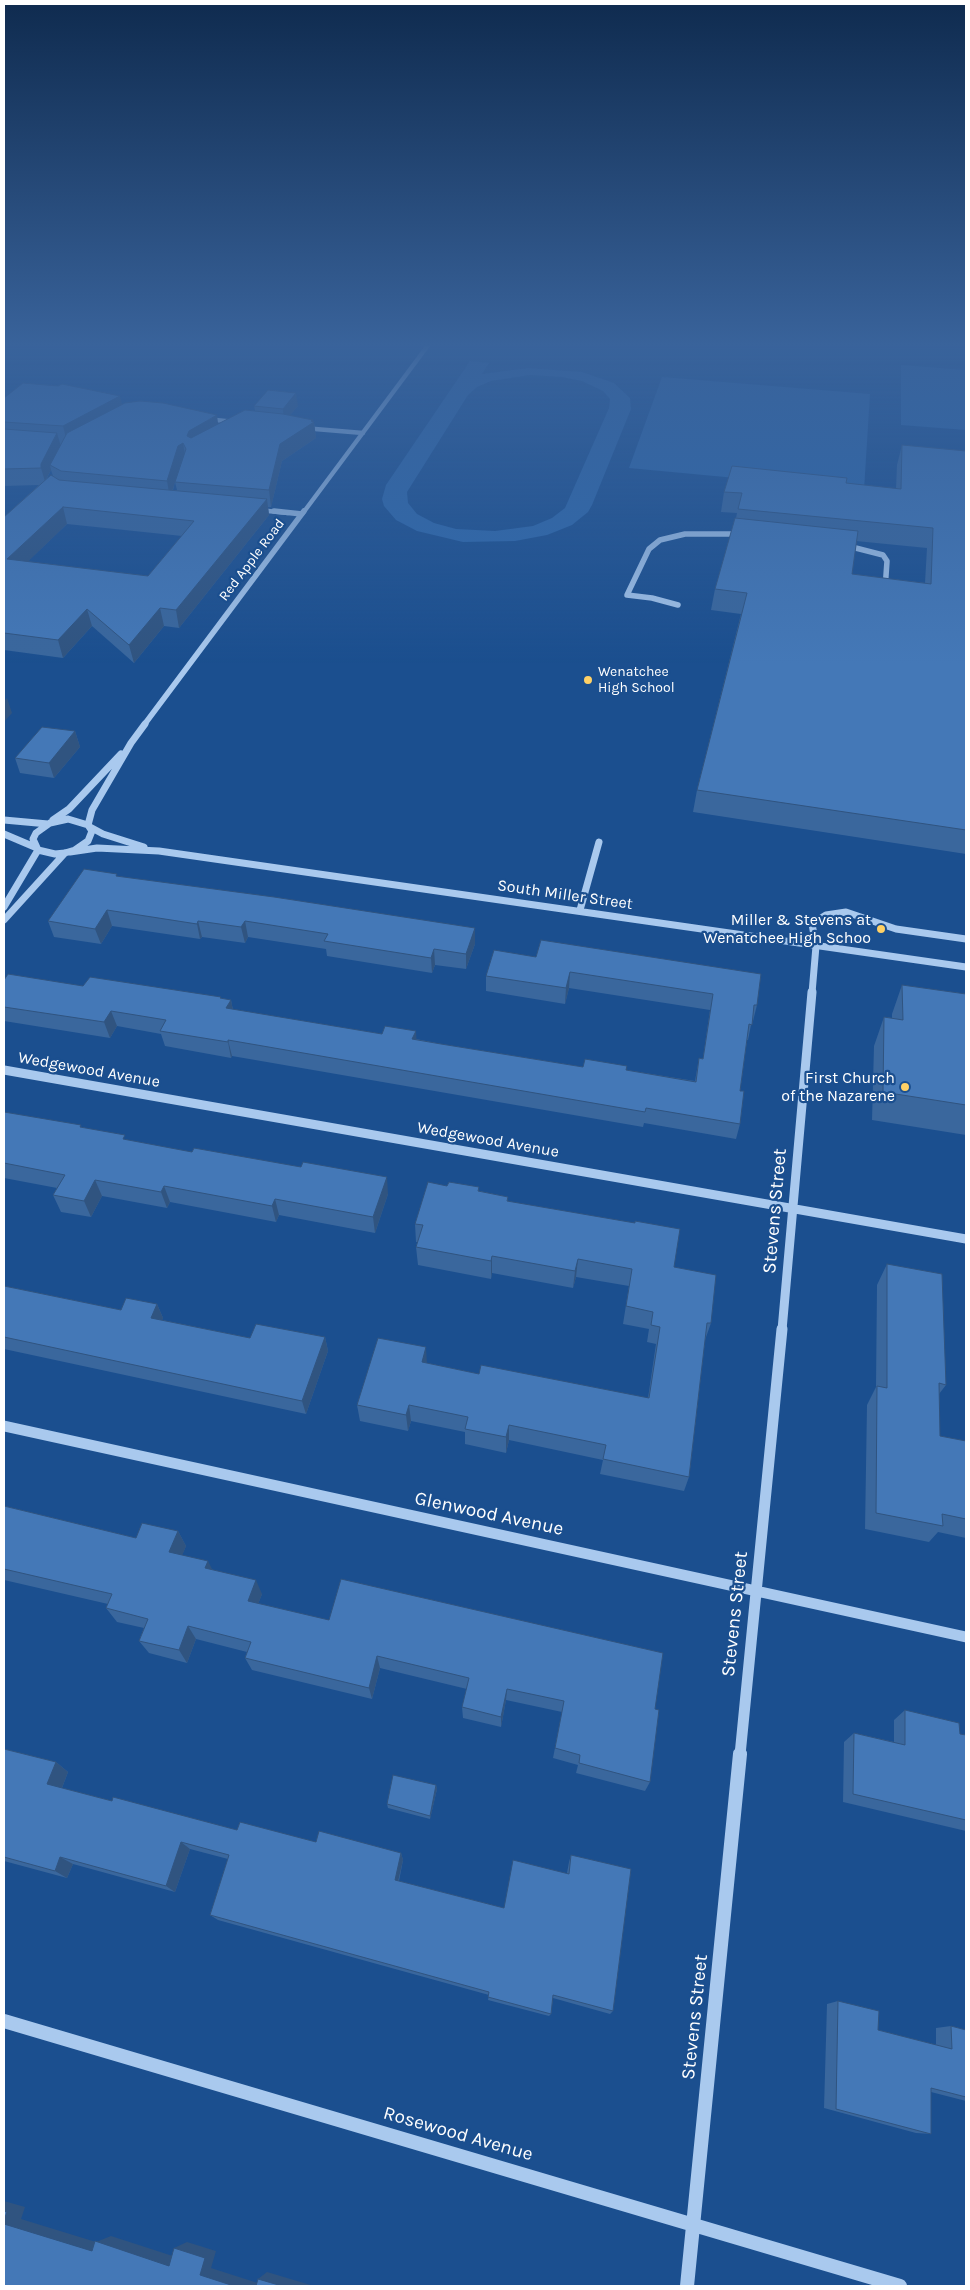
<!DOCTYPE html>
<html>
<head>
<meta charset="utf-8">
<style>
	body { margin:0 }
	#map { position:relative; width:970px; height:2290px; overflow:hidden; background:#1b4f8f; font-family:Karla,sans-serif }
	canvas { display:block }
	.frame { position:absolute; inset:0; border:5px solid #fff; pointer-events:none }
</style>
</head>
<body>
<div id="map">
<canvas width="970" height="2290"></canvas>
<div class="frame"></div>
</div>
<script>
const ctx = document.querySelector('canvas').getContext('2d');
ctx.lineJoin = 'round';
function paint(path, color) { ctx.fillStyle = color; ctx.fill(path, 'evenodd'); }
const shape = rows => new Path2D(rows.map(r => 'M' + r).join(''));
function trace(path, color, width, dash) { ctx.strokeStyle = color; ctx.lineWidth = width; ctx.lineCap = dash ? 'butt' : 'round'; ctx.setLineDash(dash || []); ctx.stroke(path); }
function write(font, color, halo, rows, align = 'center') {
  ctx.font = font + ' Karla,sans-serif'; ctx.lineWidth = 4.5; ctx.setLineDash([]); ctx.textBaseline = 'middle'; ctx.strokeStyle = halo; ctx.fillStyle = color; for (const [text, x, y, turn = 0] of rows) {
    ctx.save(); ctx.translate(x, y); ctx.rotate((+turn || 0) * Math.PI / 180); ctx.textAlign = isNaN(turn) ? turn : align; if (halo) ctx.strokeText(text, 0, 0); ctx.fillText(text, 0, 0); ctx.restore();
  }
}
const green = shape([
	[470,361,489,363,482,374,528,368,582,372,614,383,630,398,631,409,592,505,588,512,572,525,547,535,515,541,463,542,417,531,396,520,384,506,382,499,386,485],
	[530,375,562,377,582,381,603,391,610,399,609,408,565,508,552,518,533,526,495,531,456,529,434,523,417,514,408,503,407,492,468,395,477,387,491,381],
	[901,365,966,370,966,430,901,425],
	[662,377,870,394,864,490,629,468]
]);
const minorFar5 = shape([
	[206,419,235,422],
	[303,428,363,433],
	[258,510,288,513],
	[303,513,429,344]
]);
const minorFar4 = shape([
	[274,511,302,514],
	[844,545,883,555,887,561,885,590],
	[678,605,652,598,627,595,649,549,660,540,685,534,742,534],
	[144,725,304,511]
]);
const minorFar3 = shape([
	[68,819,88,825,92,831,88,841,75,850,65,853,55,854,38,850,33,839,36,833,50,823,68,819],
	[4,820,48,824],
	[53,820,69,809,121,754],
	[88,825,92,810,131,743,145,724],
	[90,827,103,834,144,847],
	[4,834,37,848],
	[70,852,97,848,159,851,966,967],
	[4,907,38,850],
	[580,910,599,842],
	[4,920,65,853],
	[812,993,816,946,812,924,826,915,846,912,896,929,966,939]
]);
const minorFar2 = shape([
	[4,1070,966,1239],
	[782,1330,812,992]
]);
const minorFar1 = shape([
	[4,1426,966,1637],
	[740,1755,782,1329]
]);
const minor = shape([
	[4,2021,900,2286],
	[687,2286,740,1754]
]);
const wall = shape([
	[4,398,122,404,218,424,255,411,254,406,298,406,290,415,314,422,316,438,282,461,271,507,268,507,269,515,179,628,164,626,134,663,92,626,63,658,4,650,4,517,39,485,4,486],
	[51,470,53,476,47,478],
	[175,482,177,490,173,490],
	[67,524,182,536,148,576,27,562],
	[902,445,966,451,966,449,966,854,693,812,697,790,741,614,711,610,715,589,736,518,737,513,721,512,724,492,846,483,896,489,897,465],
	[856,541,927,548,925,583,852,574],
	[75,731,80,747,54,778,20,773,15,758],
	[118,876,475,944,466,969,435,965,432,973,327,956,326,949,248,937,245,943,202,937,200,939,112,926,101,944,54,937,48,921],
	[541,940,757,1005,753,1021,752,1020,748,1040,747,1040,740,1091,740,1124,736,1139,644,1123,643,1127,232,1056,231,1058,165,1046,161,1034,117,1026,110,1038,4,1021,4,980,221,997,221,998,231,1000,233,1010,382,1034,416,1031,416,1039,441,1044,583,1067,626,1070,695,1081,699,1058,703,1058,710,1010,569,988,565,1004,486,991,486,976,536,957],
	[902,985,966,994,966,1135,872,1120,874,1046,884,1017,892,1018,892,1014],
	[4,1112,82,1127,127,1140,388,1194,375,1233,279,1215,276,1222,170,1202,167,1208,102,1196,91,1217,61,1212,53,1195,57,1188,4,1178],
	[447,1186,479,1187,479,1191,508,1197,508,1201,674,1267,711,1323,705,1340,689,1477,684,1491,600,1474,603,1460,509,1440,506,1453,465,1444,465,1432,411,1421,408,1431,360,1421,357,1405,427,1363,479,1374,648,1398,656,1344,647,1342,649,1329,623,1324,629,1286,576,1277,573,1288,492,1273,491,1279,418,1265,416,1247,418,1242,416,1242,415,1224],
	[887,1264,946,1385,939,1394,940,1436,966,1441,966,1538,938,1532,929,1542,865,1529,867,1405,876,1387,877,1285],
	[4,1286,121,1310,157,1304,163,1318,162,1320,250,1338,325,1337,328,1351,306,1414,4,1349],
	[4,1506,136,1538,178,1531,186,1546,182,1555,262,1594,258,1604,655,1709,650,1782,645,1791,576,1773,578,1765,553,1758,562,1712,506,1700,501,1727,463,1718,462,1707,467,1689,380,1668,372,1699,252,1670,245,1658,247,1652,196,1639,187,1663,149,1653,139,1641,144,1628,117,1622,106,1608,108,1604,4,1580],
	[905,1710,960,1734,966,1735,966,1831,843,1802,844,1742,854,1733,894,1742,894,1720],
	[4,1749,56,1762,68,1772,62,1788,112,1801,237,1830,316,1842,401,1853,403,1860,399,1881,504,1908,567,1873,569,1862,571,1855,613,2011,610,2014,553,1998,551,2014,549,2016,488,2000,489,1995,218,1920,210,1915,228,1859,190,1849,175,1892,73,1864,67,1878,4,1861],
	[436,1785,437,1789,430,1819,388,1808,387,1804],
	[838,2001,878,2030,936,2045,936,2028,951,2026,966,2030,966,2101,931,2092,931,2134,916,2133,824,2108,827,2004]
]);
const shadedWall = shape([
	[296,393,298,406,284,422,283,409],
	[120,396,124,412,67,442,63,426],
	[217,415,219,431,190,453,187,436,189,431],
	[313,420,313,422,314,422,316,438,282,461,271,507,269,490,280,444],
	[57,433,62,450,50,465,51,470,45,481,46,485,41,468,41,464],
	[183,443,186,460,181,463,170,498,167,481,178,446],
	[267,499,269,515,179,628,176,610],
	[63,507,67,524,12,577,7,559],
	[160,608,164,626,134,663,129,645],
	[87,609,92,626,63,658,58,640],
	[7,698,12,713,4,722,4,701],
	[75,731,80,747,54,778,49,763],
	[107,910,112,926,101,944,95,929],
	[198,921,202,937,200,939,197,924],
	[245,921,248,937,245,943,241,927],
	[475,928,475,944,466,969,466,954],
	[434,949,435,965,432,973,431,958],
	[570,972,569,988,565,1004,566,988],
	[231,1000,234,1016,226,1008],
	[111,1011,117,1026,110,1038,104,1022],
	[416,1031,417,1046,412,1039],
	[228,1040,232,1056,231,1058,228,1042],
	[387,1177,388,1194,375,1233,373,1217],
	[95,1180,102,1196,91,1217,84,1201],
	[164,1186,170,1202,167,1208,161,1192],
	[275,1199,279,1215,276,1222,272,1206],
	[492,1256,492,1273,491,1279,491,1261],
	[578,1259,576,1277,573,1288,575,1271],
	[157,1304,163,1318,157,1332,151,1318],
	[325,1337,328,1351,306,1414,302,1401],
	[426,1347,427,1364,422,1362],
	[409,1405,411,1421,408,1431,406,1415],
	[509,1425,509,1440,506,1453,506,1437],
	[178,1531,186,1546,178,1566,169,1552],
	[208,1561,215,1575,205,1568],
	[256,1580,262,1594,254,1615,248,1601],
	[188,1626,196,1639,187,1663,179,1650],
	[377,1656,380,1668,372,1699,369,1688],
	[507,1689,506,1700,501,1727,501,1717],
	[56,1762,68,1772,60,1793,47,1784],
	[436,1785,437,1789,430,1819,430,1816],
	[181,1842,190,1849,175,1892,166,1886],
	[401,1853,403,1860,397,1886,395,1880],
	[60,1857,73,1864,67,1878,55,1871],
	[4,2201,25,2207,21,2219,96,2242,111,2236,182,2259,169,2266,92,2251,4,2224],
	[187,2242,216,2251,211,2268,264,2285,262,2286,234,2286,200,2275,174,2248],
	[267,2272,314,2286,282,2286,258,2279]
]);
const building = shape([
	[23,383,58,386,62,384,120,396,63,426,4,422,4,398,23,383],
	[268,390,296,393,283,409,254,406,268,390],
	[140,401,163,403,217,415,189,431,187,436,191,438,245,410,283,414,313,420,311,421,314,422,280,444,269,490,175,482,186,449,183,443,178,446,167,481,61,471,50,465,67,433,125,403,140,401],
	[4,429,57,433,41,464,41,468,4,469,4,429],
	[902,445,966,451,966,830,697,790,747,593,715,589,735,518,858,531,852,574,931,584,933,528,738,509,742,493,724,492,732,466,847,478,846,483,901,489,902,445],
	[51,475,59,480,267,499,176,610,160,608,129,645,87,609,58,640,4,633,4,517,51,475],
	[63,507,194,521,148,576,7,559,63,507],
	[42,727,75,731,49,763,15,758,42,727],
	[84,869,117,874,116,876,274,897,475,928,466,954,434,949,431,958,324,941,328,934,245,921,241,927,198,921,197,924,107,910,95,929,48,921,84,869],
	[541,940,761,974,757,1005,754,1005,752,1025,749,1024,740,1091,744,1091,740,1124,646,1108,645,1112,228,1040,228,1042,160,1031,166,1020,111,1011,104,1022,4,1007,4,980,8,974,83,986,90,977,221,997,220,998,231,1000,226,1008,382,1034,385,1026,416,1031,412,1039,441,1044,583,1067,585,1059,627,1066,626,1070,696,1082,699,1058,703,1059,713,994,570,972,566,988,486,976,494,950,536,957,541,940],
	[902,985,966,994,966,1105,883,1092,884,1017,903,1020,902,985],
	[4,1112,81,1125,80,1127,125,1135,123,1139,192,1152,194,1148,301,1167,303,1162,387,1177,373,1217,275,1199,272,1206,164,1186,161,1192,95,1180,84,1201,53,1195,65,1175,4,1163,4,1112],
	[428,1182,447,1186,449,1182,479,1187,478,1191,508,1197,507,1201,635,1223,635,1221,680,1229,674,1267,716,1275,711,1323,707,1323,689,1477,603,1459,606,1445,509,1425,506,1437,465,1429,468,1417,409,1405,406,1415,357,1405,378,1338,426,1347,422,1362,479,1374,481,1365,649,1398,660,1327,651,1325,653,1312,626,1306,632,1269,578,1259,575,1271,492,1256,491,1261,416,1247,423,1225,415,1224,428,1182],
	[887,1264,942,1274,946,1385,939,1383,940,1436,966,1441,966,1519,942,1514,943,1526,876,1513,877,1386,887,1388,887,1264],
	[4,1286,121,1310,126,1298,157,1304,151,1318,250,1338,256,1324,325,1337,302,1401,4,1337,4,1286],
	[4,1506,136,1538,142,1523,178,1531,169,1552,208,1561,205,1568,256,1580,248,1601,329,1620,341,1579,663,1653,655,1709,659,1710,650,1782,579,1763,580,1755,555,1748,564,1701,507,1689,501,1717,462,1707,469,1678,377,1656,369,1688,245,1658,251,1642,188,1626,179,1650,139,1641,148,1619,106,1608,112,1594,4,1569,4,1506],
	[905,1710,959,1723,960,1734,966,1735,966,1820,853,1794,854,1733,905,1745,905,1710],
	[4,1749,56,1762,47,1784,112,1801,113,1797,237,1830,240,1822,316,1842,319,1831,401,1853,395,1880,504,1908,513,1860,569,1874,571,1855,631,1869,613,2011,553,1995,551,2014,488,1997,489,1992,210,1915,229,1855,181,1842,166,1886,60,1857,55,1871,4,1857,4,1749],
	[393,1775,436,1785,430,1816,387,1804,393,1775],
	[838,2001,879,2011,878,2030,952,2049,951,2026,966,2030,966,2097,931,2088,931,2134,836,2109,838,2001],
	[4,2211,7,2212,4,2220,4,2211],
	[4,2224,92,2251,95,2241,169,2266,174,2248,205,2258,200,2275,234,2286,4,2286,4,2224],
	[258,2279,282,2286,256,2286,258,2279]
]);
const markers = [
	[588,680,5,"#ffd166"],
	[881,929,5,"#ffd166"],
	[905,1087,5,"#ffd166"]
];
const farStreetnames = [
	["Red Apple Road",252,560,-53]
];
const farPoinames = [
	["Wenatchee",598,672],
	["High School",598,688]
];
const streetNames = [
	["South Miller Street",565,895,8],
	["Wedgewood Avenue",89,1070,10],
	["Wedgewood Avenue",488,1140,10]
];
const poiNames = [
	["Miller & Stevens at",871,920],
	["Wenatchee High Schoo",871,938],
	["First Church",895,1078],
	["of the Nazarene",895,1096]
];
const nearStreetnames = [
	["Stevens Street",775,1211,-85],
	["Glenwood Avenue",489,1514,12],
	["Stevens Street",735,1614,-84],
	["Stevens Street",695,2017,-84],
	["Rosewood Avenue",458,2134,16]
];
paint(green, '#2e69ad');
trace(minorFar5, '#a9c9ee', 4.5);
trace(minorFar4, '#a9c9ee', 5.5);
trace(minorFar3, '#a9c9ee', 7);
trace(minorFar2, '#a9c9ee', 9);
trace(minorFar1, '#a9c9ee', 11);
trace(minor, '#a9c9ee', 14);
paint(wall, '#3a679d');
paint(shadedWall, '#305480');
paint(building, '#4478b7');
trace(building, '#305480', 1);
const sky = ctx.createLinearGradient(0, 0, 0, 664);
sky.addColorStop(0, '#0f2b4f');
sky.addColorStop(0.52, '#39639b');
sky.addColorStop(1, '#39639b00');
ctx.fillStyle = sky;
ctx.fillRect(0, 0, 970, 664);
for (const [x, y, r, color] of markers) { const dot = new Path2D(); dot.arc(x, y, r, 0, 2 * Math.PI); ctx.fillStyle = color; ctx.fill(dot); trace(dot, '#1b4f8f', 2); }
write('14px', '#fff', '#1b4f8f', farStreetnames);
write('14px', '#fff', '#1b4f8f', farPoinames, 'left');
write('16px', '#fff', '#1b4f8f', streetNames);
write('16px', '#fff', '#1b4f8f', poiNames, 'right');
write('19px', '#fff', '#1b4f8f', nearStreetnames);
</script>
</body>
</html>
